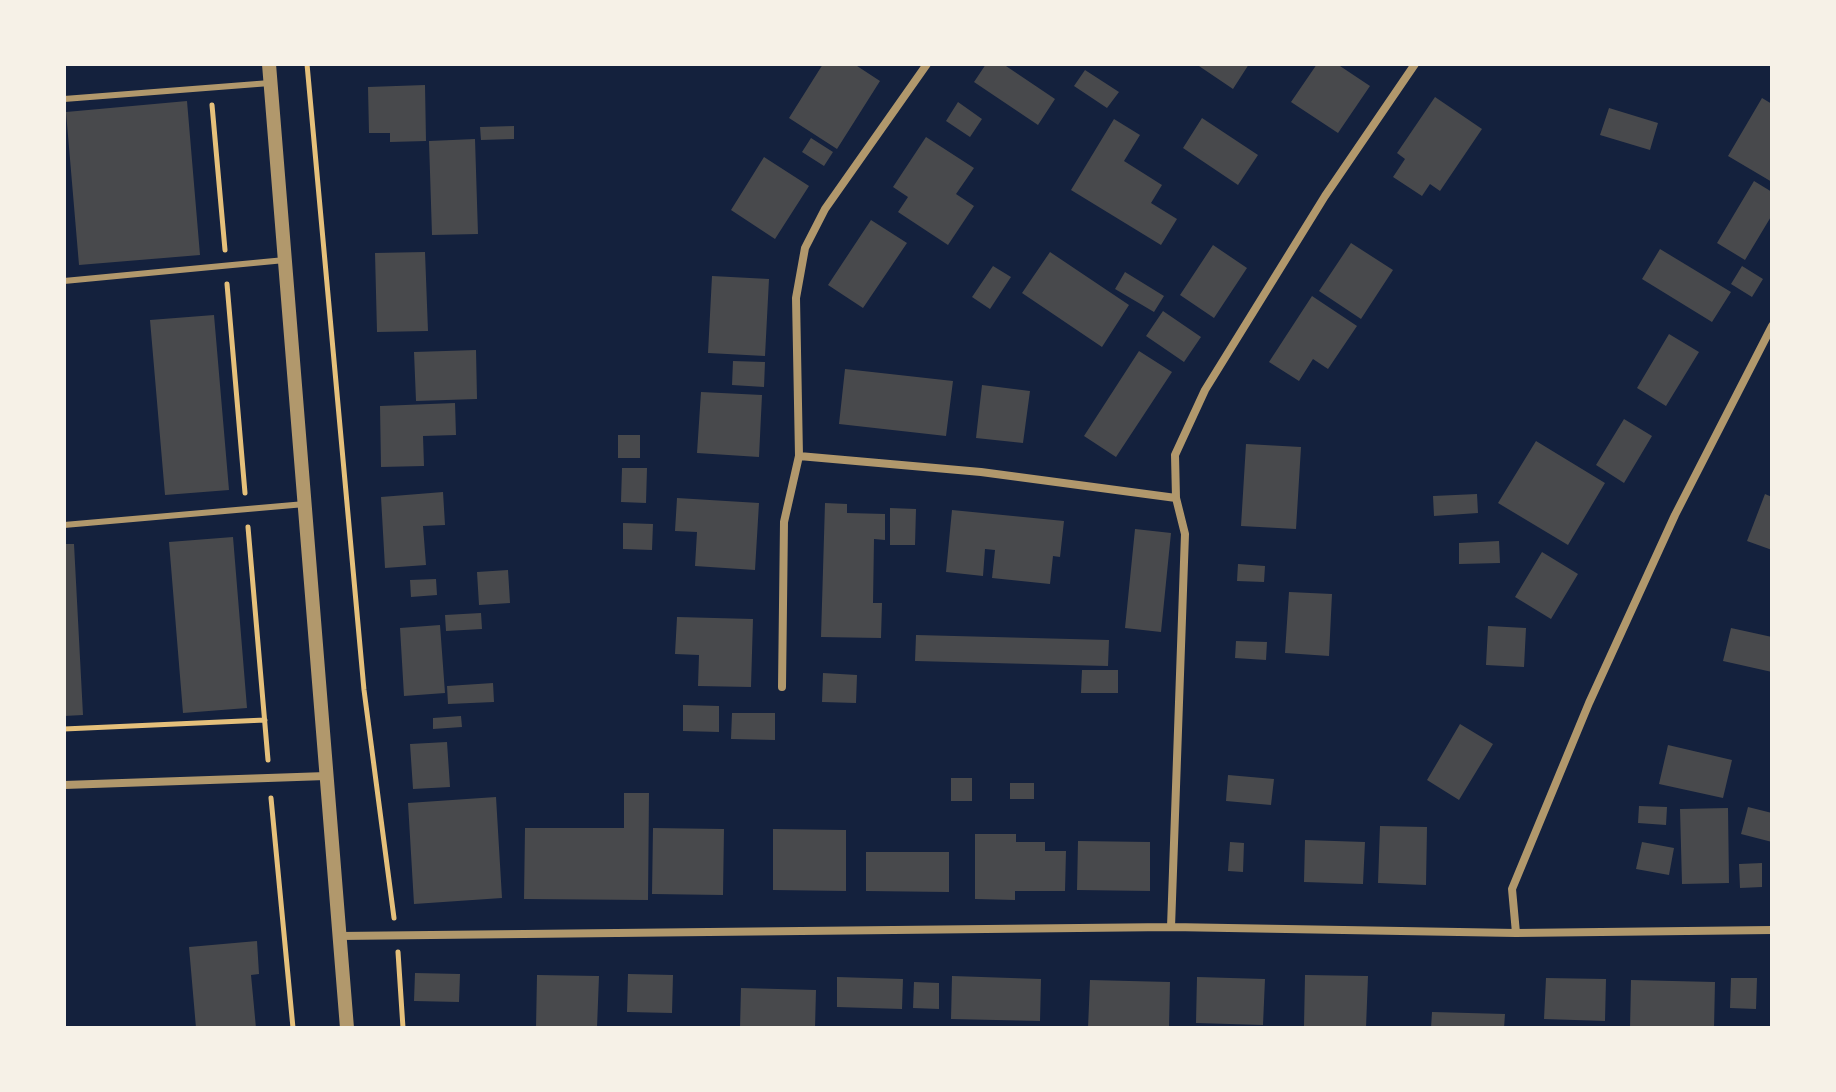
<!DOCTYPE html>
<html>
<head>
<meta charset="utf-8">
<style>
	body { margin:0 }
	#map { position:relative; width:1836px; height:1092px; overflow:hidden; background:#14213d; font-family:"Fira Sans",sans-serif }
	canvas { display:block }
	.frame { position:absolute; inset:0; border:66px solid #f6f1e7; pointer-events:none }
</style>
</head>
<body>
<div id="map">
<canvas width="1836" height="1092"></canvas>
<div class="frame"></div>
</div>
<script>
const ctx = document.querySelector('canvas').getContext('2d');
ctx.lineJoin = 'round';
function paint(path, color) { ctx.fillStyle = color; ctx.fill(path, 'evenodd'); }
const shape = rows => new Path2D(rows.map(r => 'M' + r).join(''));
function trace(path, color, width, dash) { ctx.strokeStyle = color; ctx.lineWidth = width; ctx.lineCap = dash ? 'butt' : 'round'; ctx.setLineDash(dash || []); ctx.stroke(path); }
const building = shape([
	[823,64,854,64,880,81,837,149,789,118],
	[986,64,1003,64,1055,99,1038,125,974,82],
	[1196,64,1249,64,1233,89],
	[1317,64,1337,64,1370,86,1338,133,1291,102],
	[1085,70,1119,92,1107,108,1074,86],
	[425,85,426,141,390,142,390,133,369,133,368,87],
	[1435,97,1482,129,1440,191,1430,184,1422,196,1393,177,1405,159,1397,153],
	[1762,98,1772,104,1772,182,1728,156],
	[187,101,200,255,79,265,66,112],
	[958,102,982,119,970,137,946,121],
	[1609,108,1658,123,1650,150,1600,135],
	[1202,118,1258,155,1238,185,1183,148],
	[1114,119,1140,135,1124,161,1162,185,1151,203,1177,219,1161,245,1071,190],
	[514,126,514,139,481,140,480,127],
	[926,137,974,168,956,194,974,206,948,245,898,212,908,197,893,187],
	[811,138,833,152,824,166,802,152],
	[475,139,478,234,432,235,429,141],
	[764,157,809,186,775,239,731,210],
	[1754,181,1772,192,1772,215,1745,260,1717,243],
	[871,220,907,243,863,308,828,285],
	[1351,243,1393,270,1361,319,1319,291],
	[1213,245,1247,268,1214,318,1180,295],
	[1660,249,1731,292,1712,322,1642,279],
	[425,252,428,331,377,332,375,253],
	[1050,252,1129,305,1102,347,1022,293],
	[993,266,1011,277,990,309,972,297],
	[1742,266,1763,279,1752,297,1731,284],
	[1125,272,1164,296,1154,312,1115,289],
	[712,276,769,279,765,356,708,353],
	[1312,296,1357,326,1328,369,1313,359,1299,381,1269,362],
	[1163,311,1201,337,1184,362,1146,336],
	[214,315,229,490,165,495,150,320],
	[1669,334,1699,352,1666,406,1637,388],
	[476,350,477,399,416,401,414,352],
	[1139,351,1172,372,1116,457,1084,436],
	[733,361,765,362,764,387,732,385],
	[845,369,953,381,946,436,839,424],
	[982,385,1030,391,1023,443,976,438],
	[701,392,762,395,759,457,697,453],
	[455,403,456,435,423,436,424,466,381,467,380,406],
	[1624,419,1652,436,1624,483,1596,465],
	[618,435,640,435,640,458,618,458],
	[1536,441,1605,483,1568,545,1498,503],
	[1246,444,1301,447,1296,529,1241,526],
	[622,468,647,468,646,503,621,502],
	[443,492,445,525,423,526,426,565,385,568,381,497],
	[1477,494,1478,513,1434,516,1433,496],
	[1765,494,1772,497,1772,550,1747,541],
	[677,498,759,503,755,570,695,566,697,532,675,531],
	[825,503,847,504,847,513,885,514,885,540,874,539,873,603,882,603,881,638,821,637],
	[890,508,916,509,915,545,890,545],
	[952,510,1064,521,1060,557,1053,556,1050,584,992,578,995,550,985,549,983,576,946,572],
	[623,523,653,524,652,550,623,549],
	[1135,529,1171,533,1161,632,1125,628],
	[233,537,247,708,183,713,169,542],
	[1499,541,1500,563,1459,564,1459,543],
	[64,544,74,544,83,715,64,716],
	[1542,552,1578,574,1551,619,1515,597],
	[1238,564,1265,566,1264,582,1237,581],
	[508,570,510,603,479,605,477,572],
	[436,579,437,595,411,597,410,580],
	[1289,592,1332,594,1329,656,1285,653],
	[481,613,482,629,446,631,445,615],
	[677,617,753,619,751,687,698,686,699,655,675,654],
	[440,625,445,693,404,696,400,628],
	[1488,626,1526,628,1524,667,1486,665],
	[1731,628,1772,637,1772,672,1723,661],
	[916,635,1109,640,1108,666,915,661],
	[1236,641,1267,642,1266,660,1235,658],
	[1082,670,1118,670,1118,693,1081,693],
	[823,673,857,675,856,703,822,702],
	[493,683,494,702,448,704,447,686],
	[683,705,719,706,719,732,683,731],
	[732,713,775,713,775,740,731,739],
	[461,716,462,727,433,729,433,718],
	[1460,724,1493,744,1459,800,1427,780],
	[447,742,450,787,413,789,410,744],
	[1668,745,1732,760,1723,798,1659,784],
	[1228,775,1274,779,1271,805,1226,801],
	[951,778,972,778,972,801,951,801],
	[1010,783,1034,783,1034,799,1010,799],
	[624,793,649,793,648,900,524,899,525,828,624,828],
	[496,797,502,898,414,904,408,803],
	[1639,806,1667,807,1666,825,1638,823],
	[1748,807,1772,813,1772,842,1741,834],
	[1728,808,1729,883,1682,884,1680,809],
	[1380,826,1427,827,1426,885,1378,883],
	[653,828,724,829,723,895,652,894],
	[773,829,846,830,846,891,773,890],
	[975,834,1016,834,1016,842,1045,842,1045,851,1066,851,1065,891,1015,891,1015,900,975,899],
	[1305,840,1365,842,1363,884,1304,882],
	[1078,841,1150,842,1150,891,1077,890],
	[1230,842,1244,843,1243,872,1228,871],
	[1642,842,1674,848,1669,875,1636,869],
	[866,852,949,852,949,892,866,891],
	[1762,863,1762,887,1740,888,1739,864],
	[257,941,259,974,251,975,256,1028,196,1028,189,947],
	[415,973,460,974,459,1002,414,1001],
	[628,974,673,975,672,1013,627,1012],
	[537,975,599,976,597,1028,536,1028],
	[1305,975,1368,976,1366,1028,1304,1026],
	[952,976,1041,979,1040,1021,951,1019],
	[837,977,903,979,902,1009,837,1007],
	[1197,977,1265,979,1263,1025,1196,1023],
	[1546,978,1606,979,1605,1021,1544,1019],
	[1731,978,1757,978,1756,1009,1730,1008],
	[1090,980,1170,982,1169,1028,1088,1028],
	[1631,980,1715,982,1714,1028,1630,1028],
	[914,982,939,983,939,1009,913,1008],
	[741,988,816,990,815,1028,740,1028],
	[1432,1012,1505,1014,1504,1028,1431,1028]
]);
const path = shape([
	[307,64,364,690,394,918],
	[212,105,225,250],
	[227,284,245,493],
	[248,527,268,760],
	[64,729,265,720],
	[271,798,293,1028],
	[398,952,403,1028]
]);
const service = shape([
	[64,99,270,83],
	[64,281,285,260],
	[64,525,305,504]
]);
const minor = shape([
	[799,456,981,472,1176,498],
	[782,687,784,522,799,456,796,298,805,248,825,209,927,64],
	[64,785,326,776],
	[1171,927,1185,534,1176,498,1175,455,1205,390,1325,196,1415,64],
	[1516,933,1512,889,1589,703,1675,515,1772,326],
	[339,936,1171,927,1516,933,1772,930]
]);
const tertiary = shape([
	[269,64,347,1028]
]);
paint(building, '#48494c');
trace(path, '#e5c07b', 5);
trace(service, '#b1986c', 6);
trace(minor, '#b1986c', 8);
trace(tertiary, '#b1986c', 14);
</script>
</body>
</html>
